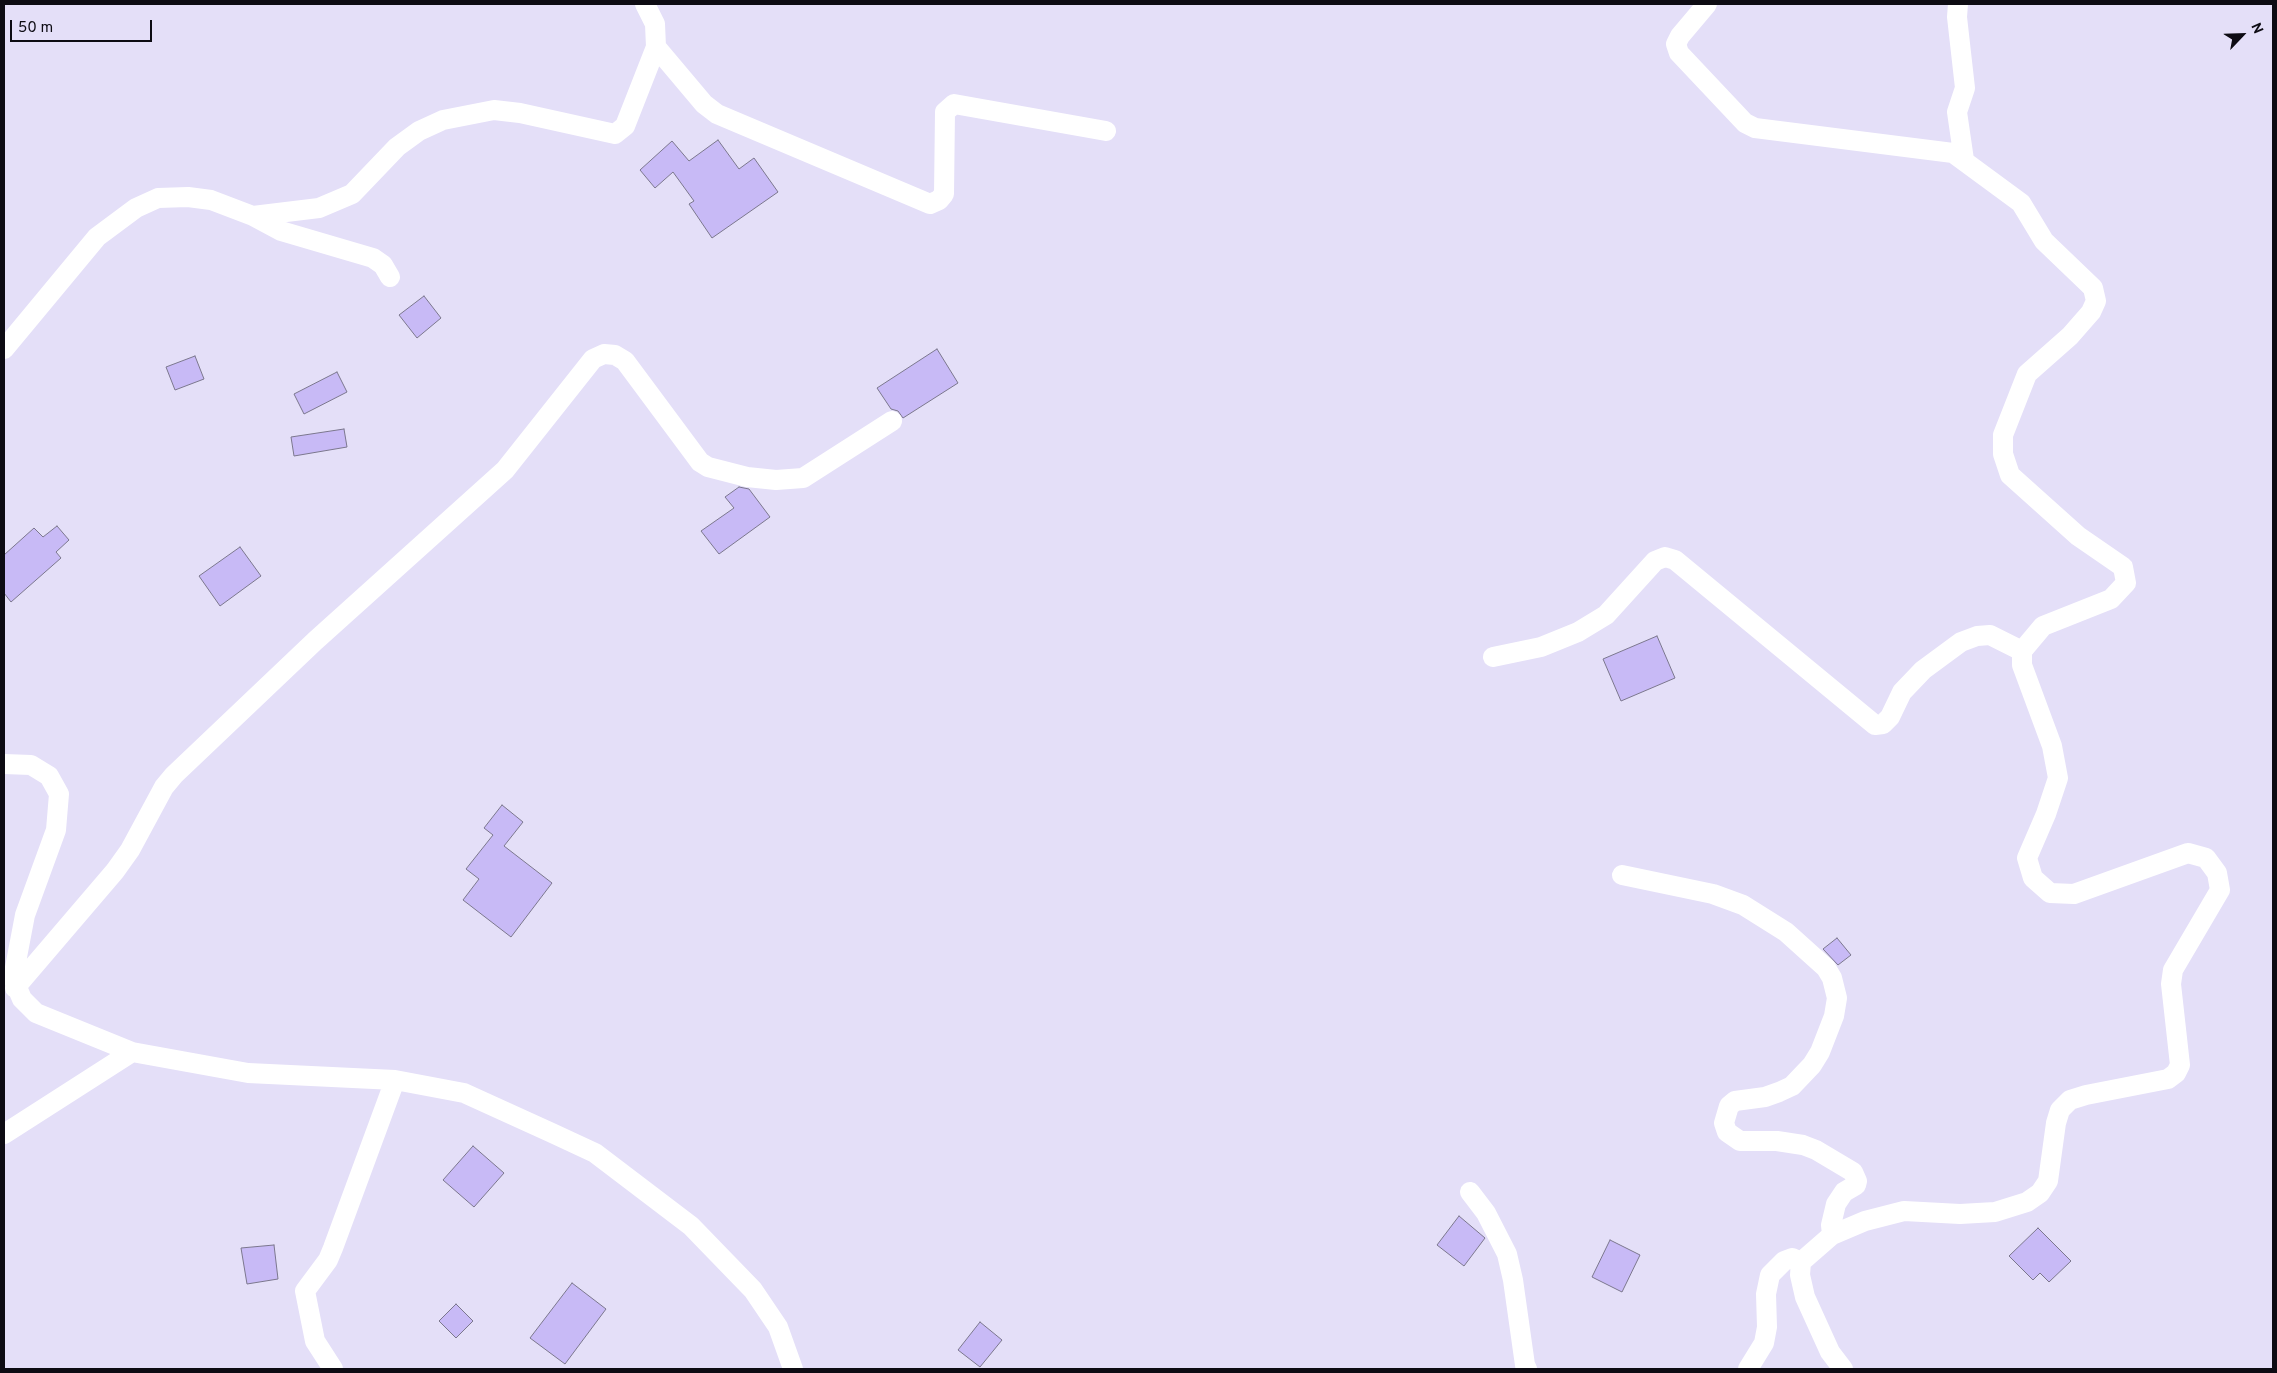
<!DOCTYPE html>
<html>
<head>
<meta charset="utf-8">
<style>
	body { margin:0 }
	#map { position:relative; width:2277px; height:1373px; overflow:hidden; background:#e4dff8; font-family:Overpass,sans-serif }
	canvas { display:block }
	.frame { position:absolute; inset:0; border:5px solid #0d0b13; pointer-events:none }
	.north { position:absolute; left:2217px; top:10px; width:50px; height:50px; -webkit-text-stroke:4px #e4dff8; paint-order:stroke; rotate:66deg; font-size:14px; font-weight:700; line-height:20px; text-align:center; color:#0d0b13 }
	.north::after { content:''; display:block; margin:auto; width:18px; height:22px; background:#0d0b13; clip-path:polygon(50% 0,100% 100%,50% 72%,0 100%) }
	.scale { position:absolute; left:10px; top:20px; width:142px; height:22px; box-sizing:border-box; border:2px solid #0d0b13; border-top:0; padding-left:6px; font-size:15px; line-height:18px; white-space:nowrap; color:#0d0b13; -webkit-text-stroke:4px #e4dff8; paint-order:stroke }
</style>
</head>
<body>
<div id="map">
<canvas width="2277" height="1373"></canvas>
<div class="frame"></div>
<div class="north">N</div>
<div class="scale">50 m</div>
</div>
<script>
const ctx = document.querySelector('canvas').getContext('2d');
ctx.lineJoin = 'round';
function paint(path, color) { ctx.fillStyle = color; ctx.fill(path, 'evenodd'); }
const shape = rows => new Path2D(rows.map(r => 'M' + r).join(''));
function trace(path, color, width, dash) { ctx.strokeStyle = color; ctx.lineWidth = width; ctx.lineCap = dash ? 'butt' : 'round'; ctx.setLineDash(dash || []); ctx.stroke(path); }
const building = shape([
	[718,140,739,169,754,158,778,192,712,238,689,204,694,201,673,172,655,188,640,170,672,141,689,161,718,140],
	[424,296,441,318,417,338,399,315,424,296],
	[937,349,958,383,903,418,898,411,891,409,877,388,937,349],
	[195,356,204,379,175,390,166,367,195,356],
	[337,372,347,392,304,414,294,394,337,372],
	[344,429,347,447,294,456,291,437,344,429],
	[739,487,749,489,770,517,719,554,701,531,734,508,725,497,739,487],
	[57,526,69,540,56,552,61,558,11,602,4,593,4,555,34,528,43,537,57,526],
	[240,547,261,576,220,606,199,576,240,547],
	[1657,636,1675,678,1621,701,1603,659,1657,636],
	[502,805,523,822,504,846,552,883,511,937,463,900,479,879,466,869,493,835,484,828,502,805],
	[1837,938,1851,955,1838,965,1823,949,1837,938],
	[473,1146,504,1173,474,1207,443,1180,473,1146],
	[1459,1216,1485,1238,1464,1266,1437,1245,1459,1216],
	[2038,1228,2071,1261,2049,1282,2040,1273,2033,1280,2009,1256,2038,1228],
	[1610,1240,1640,1255,1622,1292,1592,1277,1610,1240],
	[274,1245,278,1279,247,1284,241,1248,274,1245],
	[572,1283,606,1309,565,1364,530,1338,572,1283],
	[456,1304,473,1321,456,1338,439,1321,456,1304],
	[980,1322,1002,1340,980,1367,958,1350,980,1322]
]);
const minor = shape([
	[1707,4,1680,36,1676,44,1679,53,1745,123,1755,128,1953,153,2021,203,2044,241,2093,288,2096,301,2091,312,2070,336,2027,374,2003,435,2003,454,2010,475,2078,536,2123,567,2126,583,2111,599,2043,626,2022,651,2022,665,2052,746,2058,778,2046,814,2027,858,2033,878,2050,893,2074,894,2188,853,2206,858,2217,873,2220,890,2173,970,2171,984,2180,1065,2176,1073,2168,1079,2086,1095,2070,1100,2060,1110,2056,1123,2048,1181,2040,1193,2027,1202,1995,1212,1960,1214,1904,1211,1865,1221,1832,1235,1801,1262,1800,1275,1805,1297,1830,1352,1843,1369],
	[1958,4,1957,17,1965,88,1957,112,1964,160],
	[656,47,704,104,717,114,930,204,939,200,944,194,945,112,954,104,1106,131],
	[253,216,281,231,373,258,383,265,390,277],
	[4,349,97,237,136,208,158,198,188,197,211,200,253,216,319,208,352,194,397,147,419,131,443,120,494,110,520,113,615,134,625,126,656,47,655,24,645,4],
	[1493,657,1541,647,1578,632,1606,615,1655,561,1665,557,1675,560,1875,725,1883,724,1890,717,1902,692,1923,670,1961,642,1977,636,1990,635,2022,651],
	[4,764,31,765,49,776,59,794,56,830,25,915,13,978,22,999,36,1013,132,1052,248,1073,395,1080,464,1093,552,1133,595,1153,691,1226,753,1290,778,1327,793,1369],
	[1622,875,1713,894,1743,905,1786,932,1826,968,1832,978,1837,998,1834,1016,1820,1052,1812,1065,1792,1086,1779,1092,1765,1097,1735,1101,1729,1106,1724,1123,1727,1132,1740,1141,1777,1141,1803,1145,1816,1150,1853,1172,1857,1181,1856,1185,1844,1192,1836,1204,1831,1225,1832,1235],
	[15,988,115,871,130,850,164,787,174,775,315,641,505,470,593,359,604,354,615,355,625,361,700,462,708,467,747,477,776,480,803,478,892,421],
	[4,1134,132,1052],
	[1470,1192,1486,1213,1507,1254,1513,1280,1525,1365,1527,1369],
	[333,1369,315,1341,305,1291,328,1260,333,1248,395,1080],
	[1748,1369,1764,1343,1767,1327,1766,1294,1770,1275,1784,1261,1792,1258,1801,1262]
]);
paint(building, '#c8baf6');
trace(building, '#7b778d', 1);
trace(minor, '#fff', 20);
</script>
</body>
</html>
